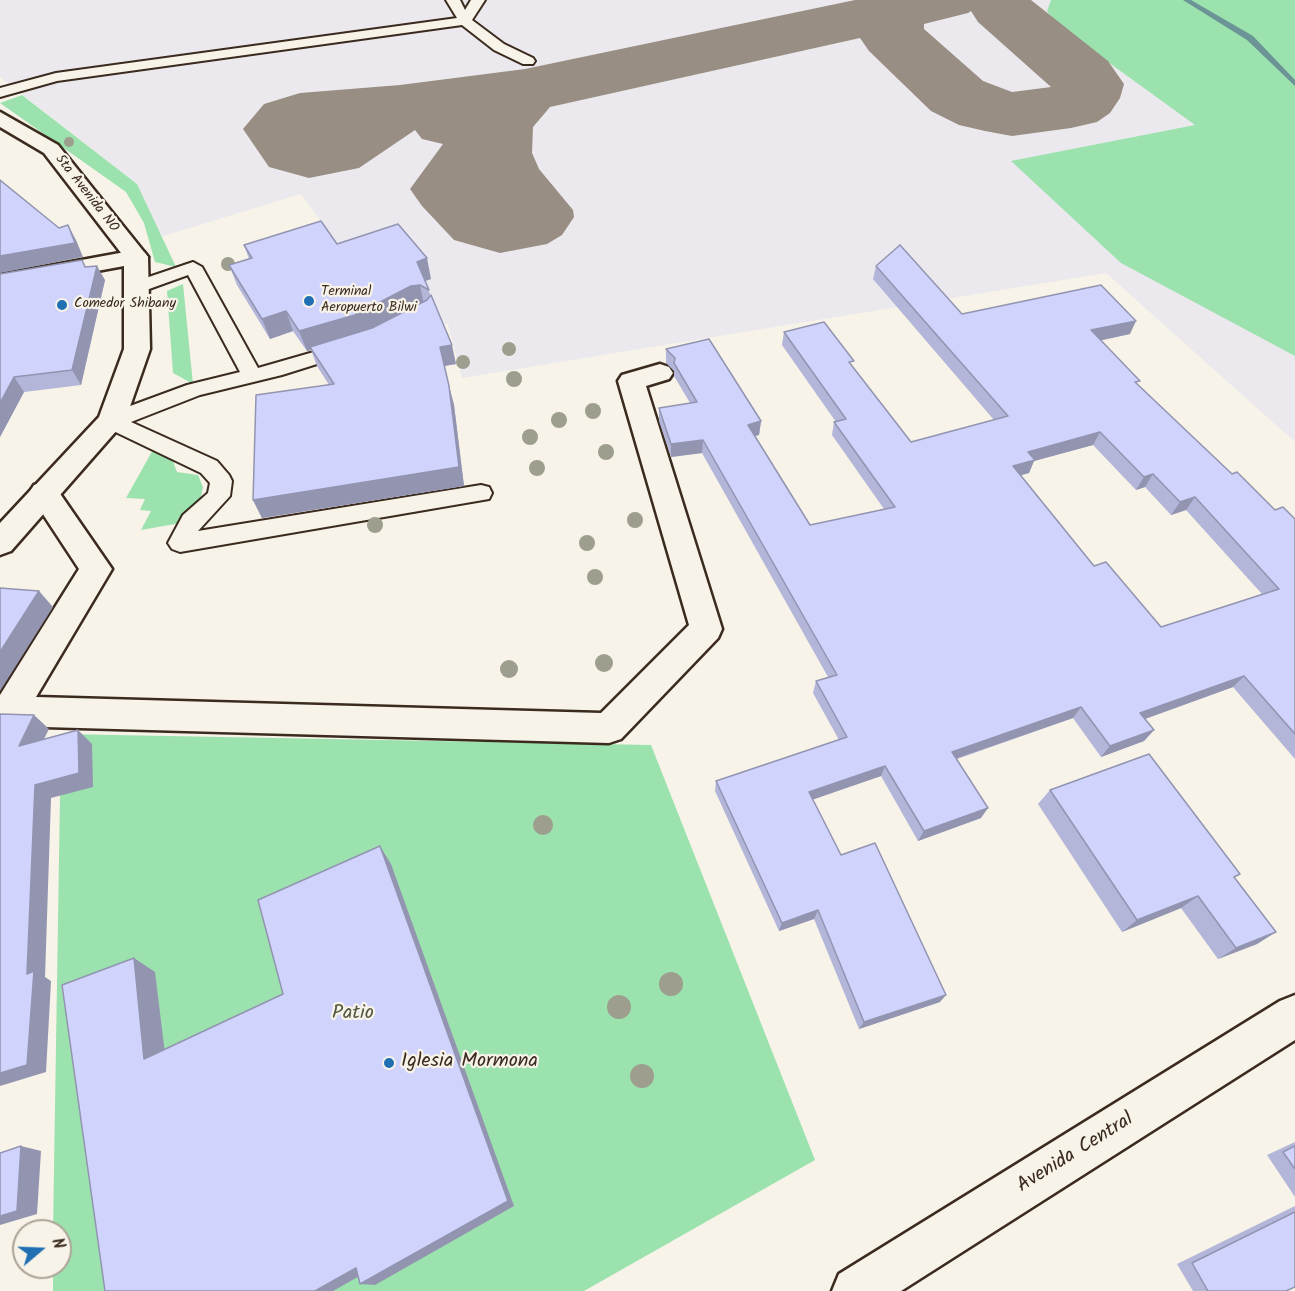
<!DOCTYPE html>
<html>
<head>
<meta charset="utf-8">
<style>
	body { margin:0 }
	#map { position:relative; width:1295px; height:1291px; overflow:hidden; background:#f7f3e8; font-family:Kalam,sans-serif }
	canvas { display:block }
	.north { position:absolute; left:12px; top:1219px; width:60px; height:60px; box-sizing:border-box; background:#f7f3e8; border:2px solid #aca397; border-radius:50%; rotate:71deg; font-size:16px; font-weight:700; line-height:24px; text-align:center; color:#3b2a1e }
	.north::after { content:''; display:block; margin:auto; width:21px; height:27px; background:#1f6fb2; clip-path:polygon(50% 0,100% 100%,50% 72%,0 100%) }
</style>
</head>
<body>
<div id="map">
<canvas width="1295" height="1291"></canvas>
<div class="north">N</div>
</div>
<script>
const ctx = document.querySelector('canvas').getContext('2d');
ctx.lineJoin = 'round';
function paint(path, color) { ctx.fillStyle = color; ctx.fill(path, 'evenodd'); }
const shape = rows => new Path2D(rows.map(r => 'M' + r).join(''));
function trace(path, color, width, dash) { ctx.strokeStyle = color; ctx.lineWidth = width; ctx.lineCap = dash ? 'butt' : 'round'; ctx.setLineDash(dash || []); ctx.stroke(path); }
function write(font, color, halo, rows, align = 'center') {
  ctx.font = font + ' Kalam,sans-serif'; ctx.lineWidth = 4.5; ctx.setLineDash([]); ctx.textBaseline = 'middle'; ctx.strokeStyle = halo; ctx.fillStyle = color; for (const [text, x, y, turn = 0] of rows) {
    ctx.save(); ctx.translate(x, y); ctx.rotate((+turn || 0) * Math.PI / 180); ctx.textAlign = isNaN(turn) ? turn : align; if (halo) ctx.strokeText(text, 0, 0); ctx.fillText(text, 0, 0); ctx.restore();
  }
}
const built = shape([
	[0,0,1295,0,1295,442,1106,273,462,378,448,324,382,317,302,345,293,331,270,339,237,285,259,278,329,232,301,194,157,238,137,184,0,77]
]);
const green = shape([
	[1051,0,1295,0,1295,356,1121,263,1011,161,1195,125,1057,25,1047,11],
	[22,95,137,184,176,267,155,262,144,223,126,192,0,103],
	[183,284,193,384,173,373,167,291],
	[154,448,171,456,177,472,198,475,203,487,200,501,186,522,141,530,151,511,140,510,145,499,126,498],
	[61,734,651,745,815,1160,584,1291,53,1291,53,1267,60,1267,60,1231,53,1231]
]);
const stream = shape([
	[1183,0,1191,0,1253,36,1295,80,1295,86,1247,40,1183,0]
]);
const taxiway = shape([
	[855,0,1031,0,1108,61,1124,84,1120,98,1110,113,1097,122,1071,128,1012,136,985,131,959,125,931,111,869,51,860,38,550,107,533,127,532,153,539,169,573,210,574,217,562,235,547,244,500,253,454,240,422,206,410,189,443,144,422,139,415,130,359,168,309,178,269,167,243,129,264,104,300,93,400,85,525,69,855,0],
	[971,11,978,22,1051,87,1012,92,983,81,924,29,924,24,968,13,971,11]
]);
const service = shape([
	[446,0,460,0,465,10,471,0,485,0,472,20,504,44,533,58,535,61,533,64,523,64,494,50,462,25,57,81,0,97,0,88,56,73,457,18,446,0],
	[193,262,202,267,258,368,345,343,352,345,355,349,352,353,282,375,200,395,131,422,217,461,229,475,232,481,230,496,198,531,481,485,489,487,492,493,489,499,180,552,172,549,168,543,183,515,208,493,210,483,201,473,103,426,100,421,103,416,187,385,240,372,188,275,138,293,129,287,131,283,193,262]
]);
const minor = shape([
	[0,112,58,145,144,252,148,257,144,262,128,262,44,153,0,127,0,112],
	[660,364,669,367,673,373,669,379,646,386,722,629,718,638,621,739,609,743,9,726,0,723,0,695,79,569,29,493,34,485,44,482,54,485,112,569,36,697,601,713,689,625,618,381,622,375,660,364],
	[1295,995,1295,1040,901,1291,832,1291,839,1274,1280,1001,1295,995]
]);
const tertiary = shape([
	[136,250,144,252,148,257,150,349,125,421,11,551,0,555,0,523,99,417,124,349,124,266,0,289,0,275,136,250]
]);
const trees = [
	[69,142,5],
	[228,264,7],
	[509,349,7],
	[463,362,7],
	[514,379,8],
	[593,411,8],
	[559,420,8],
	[530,437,8],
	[606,452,8],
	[537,468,8],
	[635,520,8],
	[375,525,8],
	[587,543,8],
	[595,577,8],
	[604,663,9],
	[509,669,9],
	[543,825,10],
	[671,984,12],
	[619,1007,12],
	[642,1076,12]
];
const wall = shape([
	[337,244,431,279,425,281,456,364,444,366,454,405,464,486,262,518,253,500,329,385,317,366,311,350,307,351,293,331,270,339,237,285,229,265,249,259,244,245],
	[82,260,86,267,105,280,81,385,24,392,0,437,0,274],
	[876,266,962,314,1130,334,1100,340,1138,385,1232,474,1275,510,1295,519,1295,759,1233,687,1145,719,1154,730,1144,741,1101,757,1073,718,957,759,981,818,918,841,881,776,813,799,841,855,940,1002,859,1029,814,919,779,931,715,791,716,781,839,740,813,693,816,681,828,677,702,453,671,457,659,421,659,408,690,403,674,376,674,371,666,363,666,349,761,421,759,435,755,436,810,525,884,509,832,435,834,422,836,422,782,345,784,332,852,366,911,442,994,420,873,279],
	[1093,445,1136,490,1145,487,1171,515,1186,510,1262,594,1161,627,1094,566,1021,475,1029,473,1034,461],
	[1050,790,1235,878,1276,932,1257,944,1218,959,1181,908,1122,932,1038,804],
	[1295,1142,1295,1197,1267,1155],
	[1295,1206,1295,1287,1286,1291,1193,1291,1177,1264]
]);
const shadedWall = shape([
	[68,225,76,240,83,257,0,273,0,256],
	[427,258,431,279,422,282,417,262],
	[97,266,105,280,81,385,72,370],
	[420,285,424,305,361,335,310,347,311,350,307,351,299,331,411,286],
	[286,311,293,331,270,339,262,319],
	[1136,321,1130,334,1085,344,1091,330],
	[452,345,456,364,444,366,440,347],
	[14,377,24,392,0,437,0,403],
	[449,386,454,405,464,486,262,518,253,500],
	[761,421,759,435,747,438,748,425],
	[1100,432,1093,445,1034,461,1029,473,1007,479,1013,466,1028,452],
	[703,440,702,453,671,457,671,444],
	[1153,474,1145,487,1136,490,1144,477],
	[1195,497,1186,510,1171,515,1180,502],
	[39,591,53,607,0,691,0,652],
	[1244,676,1233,687,1131,724,1140,713],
	[1081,707,1073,718,946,762,952,752],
	[34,715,49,729,34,759,19,746],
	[78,730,92,744,93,787,51,798,45,977,51,981,46,1072,0,1086,0,1073,27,974,35,785],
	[1154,730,1144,741,1101,757,1110,746],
	[885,766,881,776,806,802,809,792],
	[988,808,981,818,918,841,924,831],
	[380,846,391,864,514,1206,375,1285,360,1284],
	[1198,896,1181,908,1122,932,1137,920],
	[818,910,814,919,779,931,782,923],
	[1276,932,1257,944,1218,959,1236,948],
	[134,958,155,972,167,1070,144,1059],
	[946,995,940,1002,859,1029,864,1022],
	[21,1146,41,1151,37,1214,0,1225,0,1216],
	[356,1268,370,1270,333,1291,315,1291]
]);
const building = shape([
	[0,180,59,228,68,225,75,243,0,256,0,180],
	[321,221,337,244,398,224,427,258,417,262,429,290,420,285,411,286,355,315,299,331,286,311,262,319,229,265,252,258,244,245,321,221],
	[900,245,962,314,1101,285,1136,321,1091,330,1140,381,1135,382,1232,474,1237,472,1275,510,1283,507,1295,519,1295,734,1244,676,1140,713,1154,730,1110,746,1081,707,952,752,988,808,924,831,885,766,809,792,841,855,875,843,946,995,864,1022,818,910,782,923,716,781,847,737,816,681,837,675,703,440,671,444,659,408,697,402,674,363,675,358,666,349,709,339,761,421,748,425,810,525,895,507,834,422,846,419,784,332,824,322,854,361,849,362,911,442,1008,416,876,266,900,245],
	[1100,432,1144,477,1153,474,1180,502,1195,497,1279,589,1161,627,1106,562,1094,566,1013,466,1035,460,1028,452,1100,432],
	[82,260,85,267,97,266,72,370,14,377,0,403,0,274,82,260],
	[431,295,452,345,440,347,449,386,459,467,253,500,256,395,334,384,310,347,372,328,427,300,431,295],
	[0,588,39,591,0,652,0,588],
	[0,714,34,715,19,746,78,730,79,773,35,785,27,974,34,971,27,1065,0,1073,0,714],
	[1149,754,1240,874,1234,877,1276,932,1236,948,1198,896,1137,920,1050,790,1149,754],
	[380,846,508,1201,360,1284,356,1268,315,1291,105,1291,62,985,134,958,144,1059,283,994,258,900,380,846],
	[21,1146,17,1211,0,1216,0,1153,21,1146],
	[1295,1146,1295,1169,1283,1152,1295,1146],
	[1295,1212,1295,1287,1286,1291,1208,1291,1192,1263,1295,1212]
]);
const markers = [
	[309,301,6,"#1f6fb2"],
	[62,305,6,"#1f6fb2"],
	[389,1063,6,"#1f6fb2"]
];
const farStreetnames = [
	["5ta Avenida NO",86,194,52]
];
const farPoinames = [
	["Terminal",321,293],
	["Aeropuerto Bilwi",321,309],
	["Comedor Shibany",74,305]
];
const nearParknames = [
	["Patio",353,1015]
];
const nearPoinames = [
	["Iglesia Mormona",401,1063]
];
const nearStreetnames = [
	["Avenida Central",1076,1154,-32]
];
paint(built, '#ebe9ee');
paint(green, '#9ce2ae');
paint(stream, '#6a9495');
paint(taxiway, '#998e83');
trace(service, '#3b2a1e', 4);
trace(minor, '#3b2a1e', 5);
trace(tertiary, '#3b2a1e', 5);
paint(service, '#f7f3e8');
paint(minor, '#f7f3e8');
paint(tertiary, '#f7f3e8');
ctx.fillStyle = '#9d9e8d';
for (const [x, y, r] of trees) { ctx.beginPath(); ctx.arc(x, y, r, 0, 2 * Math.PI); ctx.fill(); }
paint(wall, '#b3b5d9');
paint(shadedWall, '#9294b0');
paint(building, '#d0d3fc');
trace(building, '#9294b0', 1.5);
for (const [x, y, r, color] of markers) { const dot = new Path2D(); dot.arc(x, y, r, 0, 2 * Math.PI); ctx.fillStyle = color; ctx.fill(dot); trace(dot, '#f7f3e8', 2); }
write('14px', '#3b2a1e', '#f7f3e8', farStreetnames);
write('14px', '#3b2a1e', '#f7f3e8', farPoinames, 'left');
write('20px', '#535842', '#f7f3e8', nearParknames);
write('20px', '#3b2a1e', '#f7f3e8', nearPoinames, 'left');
write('20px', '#3b2a1e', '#f7f3e8', nearStreetnames);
</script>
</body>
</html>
